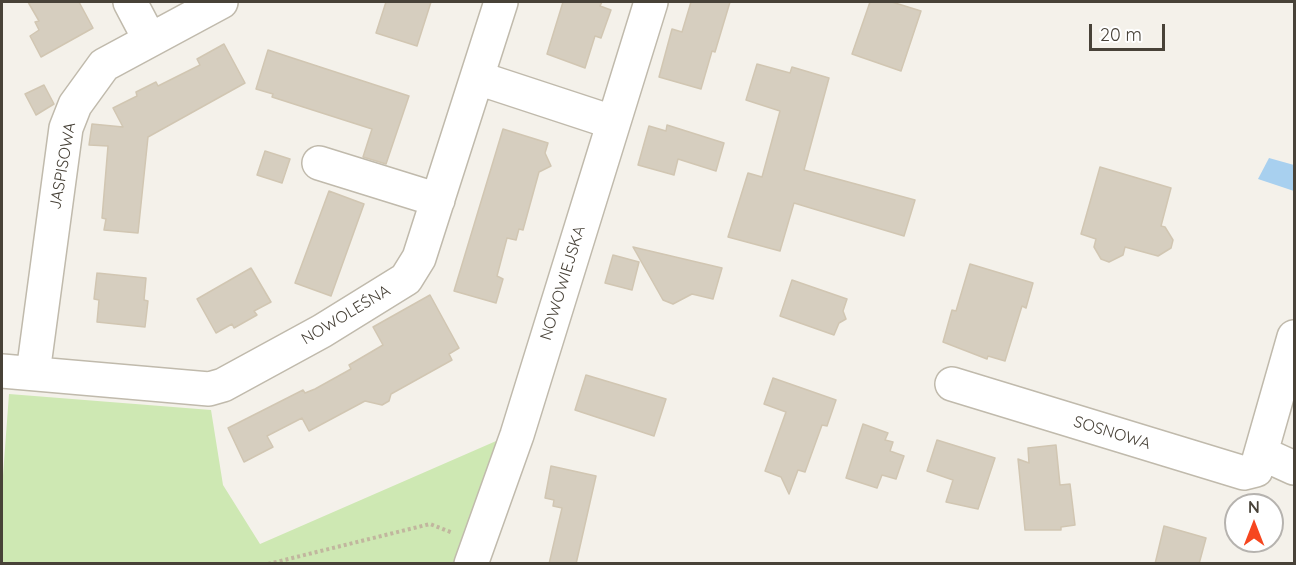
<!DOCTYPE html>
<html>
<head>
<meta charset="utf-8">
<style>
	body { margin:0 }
	#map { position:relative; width:1296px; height:565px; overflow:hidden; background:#f4f1ea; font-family:Quicksand,sans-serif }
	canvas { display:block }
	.frame { position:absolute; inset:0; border:3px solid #484238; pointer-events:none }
	.north { position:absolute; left:1224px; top:493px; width:60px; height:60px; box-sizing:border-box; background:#fff; border:2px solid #b6b3af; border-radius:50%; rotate:0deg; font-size:16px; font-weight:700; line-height:24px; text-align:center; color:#484238 }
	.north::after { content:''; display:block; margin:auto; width:21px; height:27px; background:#f6461f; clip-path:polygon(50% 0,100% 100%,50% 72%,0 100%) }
	.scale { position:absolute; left:1089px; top:24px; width:76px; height:27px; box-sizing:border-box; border:3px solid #484238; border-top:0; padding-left:8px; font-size:18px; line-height:21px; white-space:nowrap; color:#484238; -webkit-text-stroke:4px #fff; paint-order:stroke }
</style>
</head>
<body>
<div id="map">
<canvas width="1296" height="565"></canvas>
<div class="frame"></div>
<div class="north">N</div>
<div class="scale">20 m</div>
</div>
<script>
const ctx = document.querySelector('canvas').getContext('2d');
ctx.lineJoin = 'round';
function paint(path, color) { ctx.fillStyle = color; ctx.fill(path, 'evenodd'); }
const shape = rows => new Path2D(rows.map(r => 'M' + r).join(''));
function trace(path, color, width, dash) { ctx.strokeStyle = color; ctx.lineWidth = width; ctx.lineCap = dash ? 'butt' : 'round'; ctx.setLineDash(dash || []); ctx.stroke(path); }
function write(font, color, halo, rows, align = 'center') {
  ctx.font = font + ' Quicksand,sans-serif'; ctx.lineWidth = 4.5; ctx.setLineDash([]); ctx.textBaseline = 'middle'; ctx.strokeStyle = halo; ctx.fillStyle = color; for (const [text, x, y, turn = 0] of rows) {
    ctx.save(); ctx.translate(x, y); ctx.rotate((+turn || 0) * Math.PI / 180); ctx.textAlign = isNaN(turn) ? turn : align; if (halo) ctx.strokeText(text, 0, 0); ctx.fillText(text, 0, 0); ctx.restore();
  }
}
const green = shape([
	[9,394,211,410,223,485,260,544,503,438,458,563,2,564,2,489]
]);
const water = shape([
	[1269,158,1294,165,1294,191,1258,179]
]);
const building = shape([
	[28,2,79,2,93,28,41,57,30,36,39,30,35,22,39,21,28,2],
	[386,2,431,2,417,46,376,33,386,2],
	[563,2,602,2,600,6,611,10,601,38,595,36,585,68,547,54,563,2],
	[691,2,730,2,715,52,712,51,701,89,659,77,672,29,682,32,691,2],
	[870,2,892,2,921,11,901,71,852,54,870,2],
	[224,44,245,83,148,137,138,233,104,230,106,219,102,218,108,146,89,145,92,124,123,127,113,108,137,96,136,92,156,82,158,86,200,65,197,59,224,44],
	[268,50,409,96,386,164,363,157,372,129,272,97,273,94,256,89,268,50],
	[757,64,790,73,792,67,829,78,804,170,915,200,904,236,794,203,780,251,728,237,748,173,762,177,780,111,746,100,757,64],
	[44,85,54,104,36,115,25,94,44,85],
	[667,125,724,143,716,171,678,159,674,175,638,165,649,126,666,131,667,125],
	[503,129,548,143,545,153,551,166,539,172,523,230,519,229,516,240,507,238,497,276,503,279,496,303,454,291,503,129],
	[265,151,290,159,282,183,257,175,265,151],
	[1100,167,1171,188,1161,226,1165,227,1173,240,1171,248,1158,256,1125,247,1123,255,1109,262,1101,259,1094,247,1096,239,1081,234,1100,167],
	[329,191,364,204,331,296,295,283,329,191],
	[633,247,722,268,713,299,692,294,673,304,663,300,633,247],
	[613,255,639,262,632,290,605,283,613,255],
	[970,264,1033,283,1026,308,1022,306,1005,361,988,356,987,359,943,342,952,310,956,311,970,264],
	[251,268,271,302,254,311,257,315,234,328,232,324,216,333,197,299,251,268],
	[97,273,146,278,144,300,148,301,145,327,97,322,99,300,94,299,97,273],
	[792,280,847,299,843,311,846,319,839,323,834,335,780,316,792,280],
	[430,295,459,348,449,354,452,360,391,394,389,401,382,405,365,401,309,431,302,418,267,436,273,447,244,462,228,428,303,390,305,393,315,389,351,369,349,365,383,345,373,327,430,295],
	[586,375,666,399,654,436,575,410,586,375],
	[773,378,836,400,827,426,822,425,805,472,798,470,789,494,781,477,765,471,786,412,764,404,773,378],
	[863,424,888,433,885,440,893,442,890,451,904,456,896,479,882,475,877,488,846,478,863,424],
	[937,440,995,458,978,509,946,502,953,480,927,471,937,440],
	[1056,445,1060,485,1070,484,1075,525,1061,527,1061,530,1025,530,1018,459,1029,463,1028,448,1056,445],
	[551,466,596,476,576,564,549,564,562,508,553,506,554,500,545,498,551,466],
	[1164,526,1206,538,1199,564,1155,564,1164,526]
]);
const path = shape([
	[268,564,430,524,453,533]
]);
const minor = shape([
	[130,2,150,40],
	[478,78,612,122],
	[319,163,438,200],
	[2,371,209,389,223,385,322,331,406,279,419,258,501,2],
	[33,373,66,128,75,105,104,65,221,2],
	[952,384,1244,473,1256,470,1294,337],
	[1261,453,1294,468],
	[471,564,517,435,651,2]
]);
const streetNames = [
	["JASPISOWA",63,166,-80],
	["NOWOWIEJSKA",563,283,-73],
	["NOWOLEŚNA",346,315,-31],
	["SOSNOWA",1112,433,17]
];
paint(green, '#cee8b3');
paint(water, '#a8d0ef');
paint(building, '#d6cebf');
trace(building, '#d1c6b2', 1.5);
trace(minor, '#c0baac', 36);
trace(path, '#c1b69e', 4, [3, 3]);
trace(minor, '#fff', 33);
write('16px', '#484238', '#fff', streetNames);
</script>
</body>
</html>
